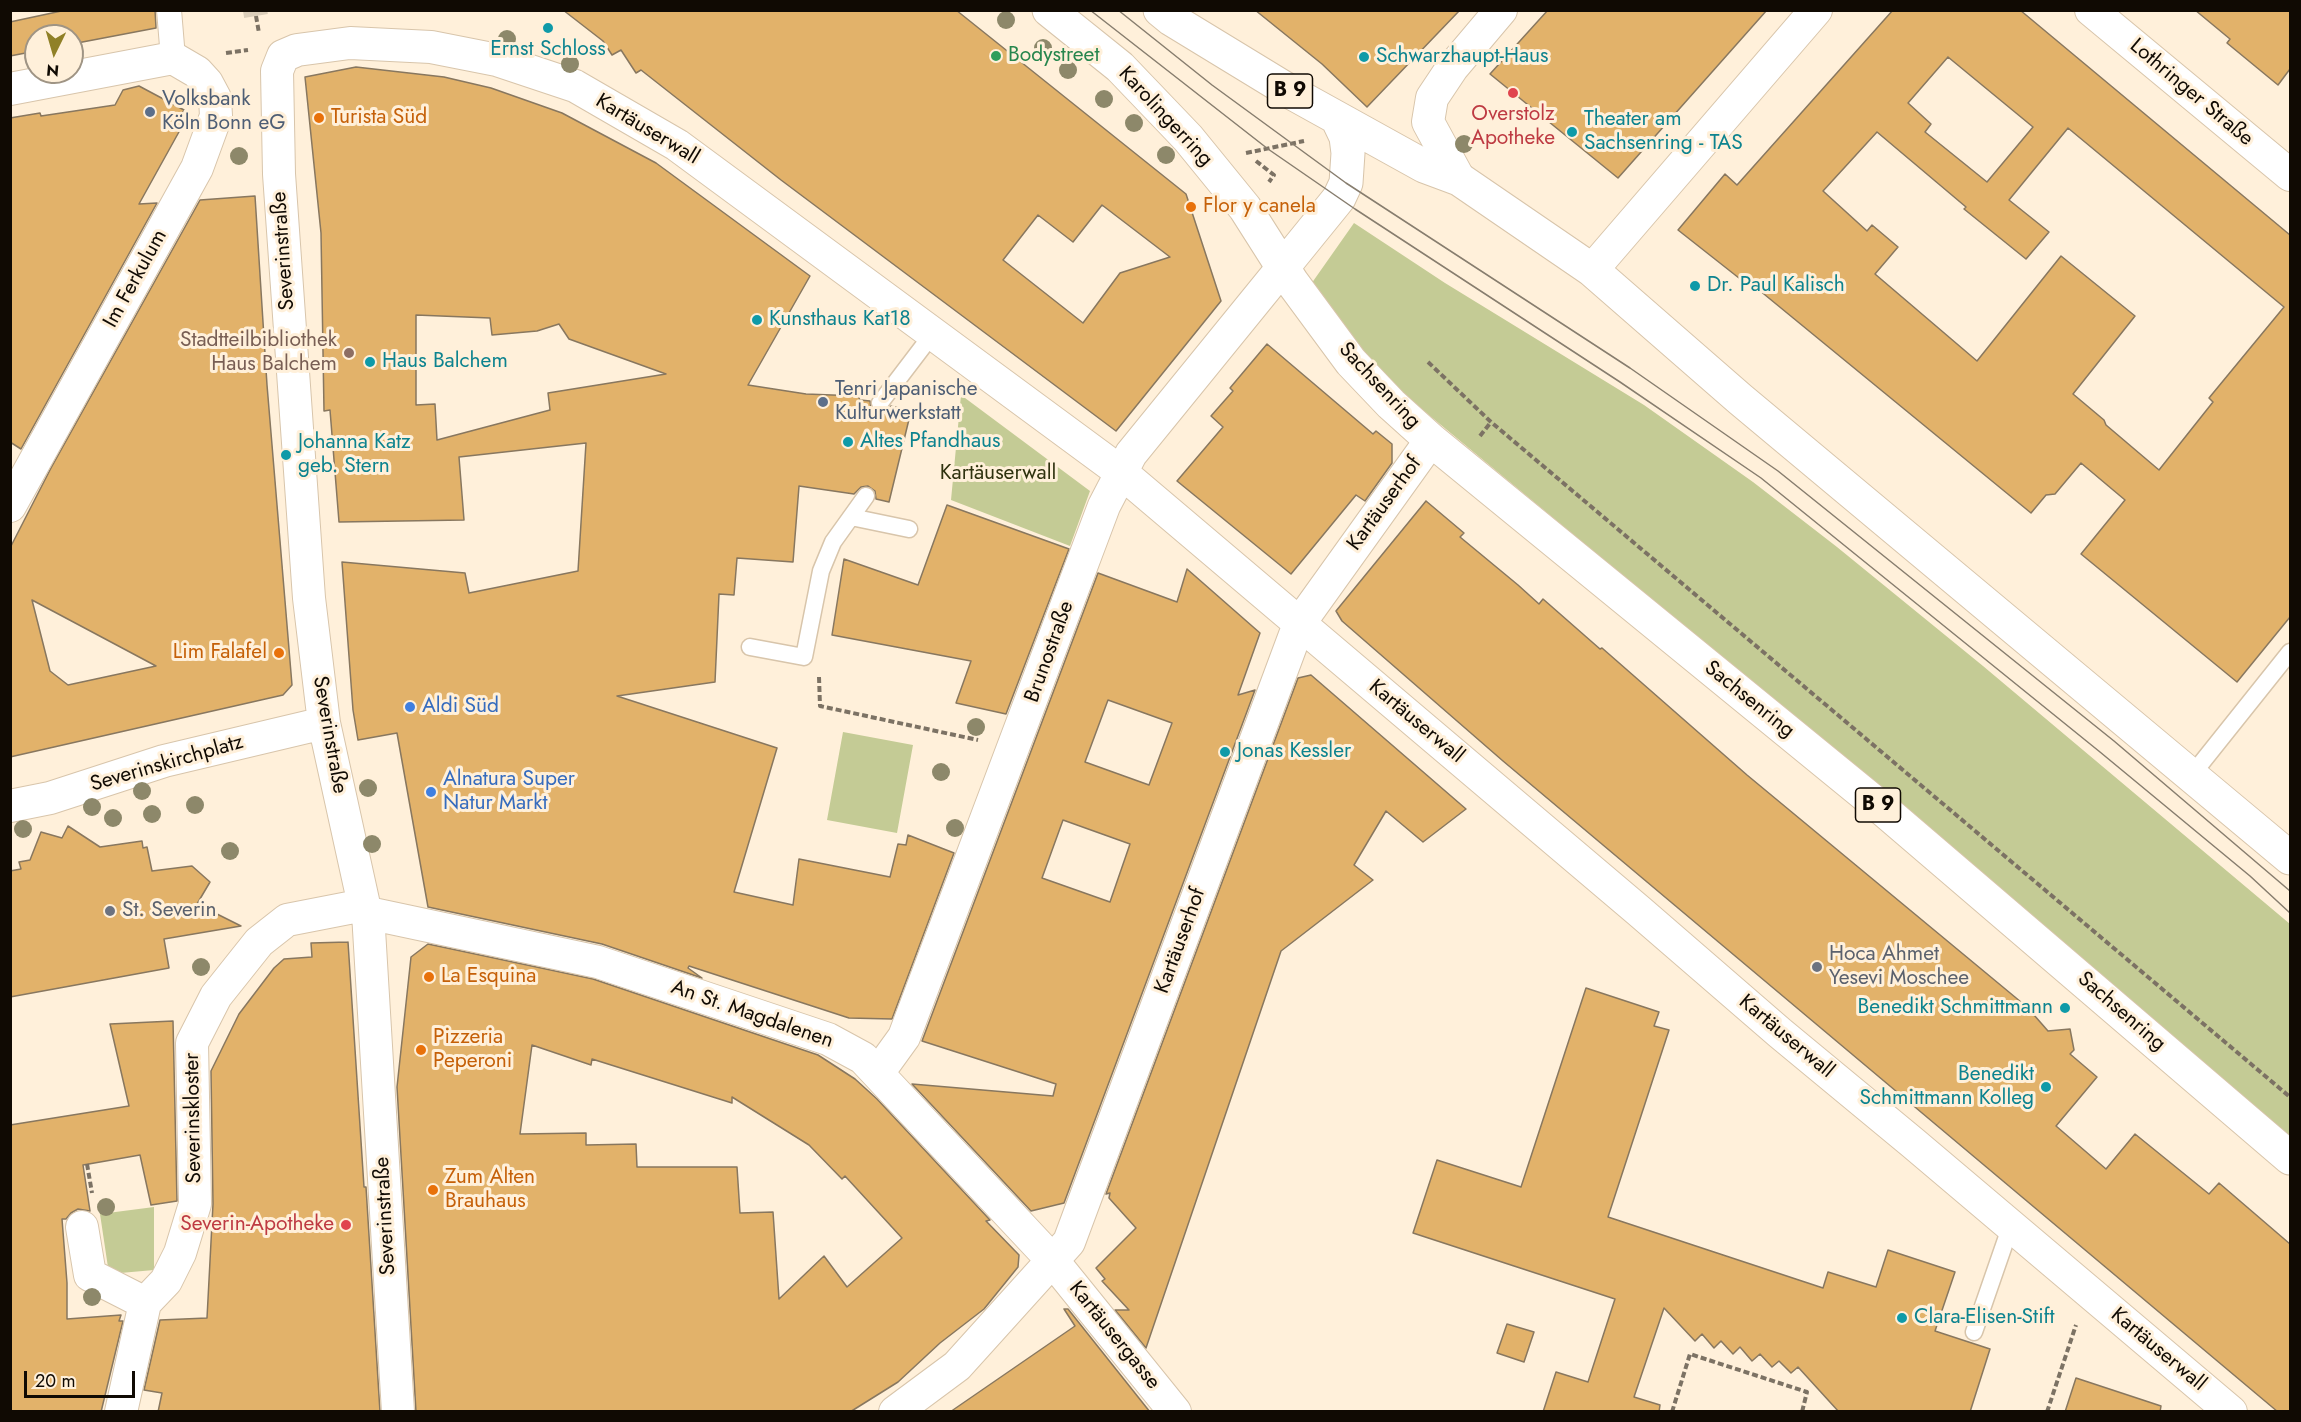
<!DOCTYPE html>
<html>
<head>
<meta charset="utf-8">
<style>
	body { margin:0 }
	#map { position:relative; width:2301px; height:1422px; overflow:hidden; background:#fff0da; font-family:Jost,sans-serif }
	canvas { display:block }
	.frame { position:absolute; inset:0; border:12px solid #100a03; pointer-events:none }
	.north { position:absolute; left:24px; top:24px; width:60px; height:60px; box-sizing:border-box; background:#fff0da; border:2px solid #9f9484; border-radius:50%; rotate:185deg; font-size:16px; font-weight:700; line-height:24px; text-align:center; color:#100a03 }
	.north::after { content:''; display:block; margin:auto; width:21px; height:27px; background:#908027; clip-path:polygon(50% 0,100% 100%,50% 72%,0 100%) }
	.scale { position:absolute; left:24px; top:1371px; width:111px; height:27px; box-sizing:border-box; border:3px solid #100a03; border-top:0; padding-left:8px; font-size:18px; line-height:21px; white-space:nowrap; color:#100a03; -webkit-text-stroke:4px #fff0da; paint-order:stroke }
</style>
</head>
<body>
<div id="map">
<canvas width="2301" height="1422"></canvas>
<div class="frame"></div>
<div class="north">N</div>
<div class="scale">20 m</div>
</div>
<script>
const ctx = document.querySelector('canvas').getContext('2d');
ctx.lineJoin = 'round';
function paint(path, color) { ctx.fillStyle = color; ctx.fill(path, 'evenodd'); }
const shape = rows => new Path2D(rows.map(r => 'M' + r).join(''));
function trace(path, color, width, dash) { ctx.strokeStyle = color; ctx.lineWidth = width; ctx.lineCap = dash ? 'butt' : 'round'; ctx.setLineDash(dash || []); ctx.stroke(path); }
function write(font, color, halo, rows, align = 'center') {
  ctx.font = font + ' Jost,sans-serif'; ctx.lineWidth = 6; ctx.setLineDash([]); ctx.textBaseline = 'middle'; ctx.strokeStyle = halo; ctx.fillStyle = color; for (const [text, x, y, turn = 0] of rows) {
    ctx.save(); ctx.translate(x, y); ctx.rotate((+turn || 0) * Math.PI / 180); ctx.textAlign = isNaN(turn) ? turn : align; if (halo) ctx.strokeText(text, 0, 0); ctx.fillText(text, 0, 0); ctx.restore();
  }
}
const green = shape([
	[1354,223,1445,283,1644,405,1753,482,1837,547,1983,666,2290,924,2290,1136,1633,584,1412,401,1369,360,1309,287],
	[961,395,1090,491,1070,546,951,500],
	[843,732,913,745,897,833,827,820],
	[154,1207,154,1270,109,1274,100,1214]
]);
const building = shape([
	[66,10,155,10,156,28,72,44,72,36,36,36,36,51,10,56,10,22,66,10],
	[563,10,956,10,1186,194,1221,301,1116,431,781,180,641,70,636,73,621,50,612,55,603,41,563,10],
	[1102,205,1170,257,1120,273,1083,323,1003,260,1038,215,1073,242,1102,205],
	[1255,10,1460,10,1367,107,1322,64,1255,10],
	[1548,10,1767,10,1618,178,1490,74,1548,10],
	[1893,10,2020,10,2290,235,2290,617,2237,682,2081,554,2125,500,2081,463,2055,494,2046,495,2031,513,1759,290,1746,281,1744,282,1678,230,1725,174,1737,185,1893,10],
	[1948,57,2033,127,1987,182,1925,132,1931,124,1908,103,1948,57],
	[2068,128,2284,307,2209,398,2213,402,2159,470,2106,425,2104,420,2073,394,2135,316,2061,256,1977,361,1875,274,1898,247,1872,225,1867,231,1823,191,1877,132,1966,207,1964,209,2026,259,2049,232,2009,200,2068,128],
	[2195,10,2290,10,2290,69,2278,85,2227,43,2230,39,2195,10],
	[356,67,444,77,491,88,562,113,656,163,810,276,748,385,806,394,858,396,860,400,870,401,871,408,878,413,885,412,891,406,911,411,889,502,876,499,875,491,868,486,861,487,854,494,799,486,793,562,737,558,734,595,719,594,715,682,617,696,777,748,734,892,793,905,799,859,890,877,898,844,906,845,908,835,954,853,892,1019,849,1018,689,966,688,968,702,978,602,944,428,907,397,733,358,740,353,710,342,562,465,573,469,593,578,571,586,443,459,457,464,520,339,522,330,410,324,411,321,233,305,77,356,67],
	[416,315,490,318,492,335,537,331,559,324,569,339,666,374,548,393,550,410,437,440,435,404,416,405,416,315],
	[139,86,184,110,180,117,185,121,139,204,157,203,21,449,10,442,10,118,40,113,41,116,115,105,123,90,139,86],
	[255,196,267,385,292,685,283,695,10,757,10,548,51,468,200,200,255,196],
	[32,600,156,666,68,685,50,671,32,600],
	[1267,344,1373,434,1376,431,1392,444,1392,463,1365,501,1356,495,1291,574,1177,481,1223,427,1211,416,1233,391,1230,388,1267,344],
	[1426,501,1464,533,1460,537,1518,585,1539,604,1543,599,1600,649,1602,648,1747,775,2027,1007,2048,1031,2070,1029,2074,1050,2070,1054,2097,1077,2056,1126,2106,1169,2135,1134,2209,1194,2219,1183,2290,1244,2290,1412,2278,1412,1503,761,1342,621,1336,611,1426,501],
	[947,505,1069,549,1006,714,956,703,971,661,832,635,844,559,918,585,947,505],
	[1187,569,1260,633,1238,695,1255,690,1064,1203,1031,1211,912,1084,1053,1096,1056,1084,922,1041,1098,573,1177,602,1187,569],
	[1108,700,1172,723,1149,785,1085,762,1108,700],
	[1063,820,1130,844,1110,902,1042,878,1063,820],
	[1311,675,1466,809,1423,842,1386,811,1354,865,1373,880,1281,951,1146,1348,1115,1310,1129,1310,1102,1281,1105,1279,1096,1268,1136,1228,1109,1198,1110,1193,1106,1194,1298,678,1311,675],
	[68,826,100,847,142,841,143,848,147,847,152,871,192,866,210,882,197,904,241,926,164,939,169,968,10,997,10,871,21,869,19,862,30,860,41,832,62,838,68,826],
	[348,942,364,1187,366,1187,380,1412,158,1412,162,1393,144,1390,160,1320,207,1318,213,1204,211,1071,239,1014,274,968,284,959,312,957,311,943,348,942],
	[428,944,593,979,818,1055,855,1079,877,1099,990,1220,986,1221,1019,1255,1018,1267,984,1309,940,1343,898,1382,850,1412,416,1412,397,1087,411,957,428,944],
	[532,1045,591,1065,592,1059,732,1103,732,1097,809,1145,842,1179,845,1176,902,1238,847,1287,824,1256,779,1299,773,1212,740,1213,737,1167,637,1167,636,1144,586,1145,586,1133,520,1134,532,1045],
	[1586,988,1659,1012,1654,1026,1669,1030,1608,1217,1823,1288,1828,1272,1876,1287,1888,1250,1955,1272,1935,1331,1990,1349,1970,1412,1839,1412,1798,1367,1791,1373,1779,1361,1772,1367,1760,1354,1752,1361,1740,1347,1733,1354,1721,1341,1714,1348,1702,1334,1695,1341,1664,1308,1634,1397,1660,1405,1659,1412,1543,1412,1556,1372,1588,1382,1615,1299,1413,1233,1437,1160,1521,1187,1586,988],
	[173,1021,177,1201,151,1205,140,1155,83,1165,90,1211,78,1209,71,1213,66,1219,62,1219,67,1283,67,1319,121,1315,119,1321,123,1321,101,1412,10,1412,10,1125,129,1106,110,1024,173,1021],
	[1064,1309,1068,1309,1150,1412,950,1412,1075,1326,1064,1309],
	[1507,1324,1534,1332,1524,1362,1497,1353,1507,1324],
	[2076,1378,2161,1406,2160,1412,2065,1412,2076,1378]
]);
const pedestrianTunnel = shape([
	[255,10,256,16]
]);
const path = shape([
	[256,16,259,33],
	[226,53,248,50],
	[1246,153,1304,141],
	[1256,161,1274,175,1269,182],
	[1428,362,1491,422,2290,1097],
	[1480,436,1491,422],
	[819,677,820,706,978,740],
	[87,1164,92,1193],
	[1672,1412,1690,1354,1807,1392,1802,1412],
	[2047,1412,2076,1325]
]);
const service = shape([
	[880,403,934,332],
	[851,517,909,529],
	[750,647,804,657,821,571,833,542,866,496],
	[2191,776,2290,652],
	[1974,1332,2011,1225]
]);
const pedestrian = shape([
	[169,10,173,58]
]);
const minor = shape([
	[2091,10,2290,175],
	[10,89,173,58,197,72,207,83,215,98,216,116,197,168,10,506],
	[1459,179,1428,122,1432,98,1452,68,1501,10],
	[1592,270,1816,10],
	[10,806,50,798,164,761,324,723],
	[368,913,598,962,828,1039,863,1058,1053,1261,1175,1412],
	[878,1073,904,1037,1104,506,1131,454,1283,267],
	[82,1227,90,1275,145,1303],
	[121,1412,145,1303,166,1281,180,1253,195,1204,192,1043,216,996,259,942,287,920,364,905],
	[398,1412,368,913,364,905,324,723,309,598,279,174,277,71,283,56,297,50,350,43,431,47,497,60,575,86,677,145,1122,473,1639,911,1780,1033,1913,1143,2231,1412],
	[895,1412,957,1366,1069,1242,1299,624,1431,440]
]);
const primary = shape([
	[1049,10,1120,67,1188,138,1245,208,1292,282,1351,362,1391,404,1431,440,1885,811,2290,1158],
	[1160,10,1171,19,1294,94,1424,166,1459,179,1592,270,1740,399,2290,858],
	[1283,267,1339,198,1346,183,1348,153,1346,137,1337,118]
]);
const tram = shape([
	[1090,10,1268,149,1355,209,1620,382,1761,478,2100,752,2250,876,2290,913],
	[1118,10,1212,85,1346,183,1630,368,1778,471,2114,741,2290,891]
]);
const trees = [
	[1006,20],
	[507,39],
	[1043,48],
	[570,64],
	[1068,70],
	[1104,99],
	[1134,123],
	[1464,144],
	[1166,155],
	[239,156],
	[976,727],
	[941,772],
	[368,788],
	[142,791],
	[195,805],
	[92,807],
	[152,814],
	[113,818],
	[955,828],
	[23,829],
	[372,844],
	[230,851],
	[201,967],
	[106,1207],
	[92,1297]
];
const markers = [
	[548,28,6,"#0f9aa8"],
	[996,56,6,"#2e9e5b"],
	[1364,57,6,"#0f9aa8"],
	[1513,93,6,"#e0444e"],
	[150,112,6,"#5c6f8a"],
	[319,118,6,"#e8710a"],
	[1572,132,6,"#0f9aa8"],
	[1191,207,6,"#e8710a"],
	[1695,286,6,"#0f9aa8"],
	[757,320,6,"#0f9aa8"],
	[349,353,6,"#8d6e63"],
	[370,362,6,"#0f9aa8"],
	[823,402,6,"#5c6f8a"],
	[848,442,6,"#0f9aa8"],
	[286,455,6,"#0f9aa8"],
	[279,653,6,"#e8710a"],
	[410,707,6,"#3f7fe0"],
	[1225,752,6,"#0f9aa8"],
	[431,792,6,"#3f7fe0"],
	[110,911,6,"#6b7280"],
	[1817,967,6,"#6b7280"],
	[429,977,6,"#e8710a"],
	[2065,1008,6,"#0f9aa8"],
	[421,1050,6,"#e8710a"],
	[2046,1087,6,"#0f9aa8"],
	[433,1190,6,"#e8710a"],
	[346,1225,6,"#e0444e"],
	[1902,1318,6,"#0f9aa8"]
];
const shields = [
	[1290,91,45],
	[1878,805,45]
];
const shieldNames = [
	["B 9",1290,91],
	["B 9",1878,805]
];
const cultureNames = [
	["Ernst Schloss",548,50,"center"],
	["Schwarzhaupt-Haus",1376,57],
	["Theater am",1584,120],
	["Sachsenring - TAS",1584,144],
	["Dr. Paul Kalisch",1707,286],
	["Kunsthaus Kat18",769,320],
	["Haus Balchem",382,362],
	["Altes Pfandhaus",860,442],
	["Johanna Katz",298,443],
	["geb. Stern",298,467],
	["Jonas Kessler",1237,752],
	["Benedikt Schmittmann",2053,1008,"right"],
	["Benedikt",2034,1075,"right"],
	["Schmittmann Kolleg",2034,1099,"right"],
	["Clara-Elisen-Stift",1914,1318]
];
const leisureNames = [
	["Bodystreet",1008,56]
];
const streetNames = [
	["Lothringer Straße",2191,93,40],
	["Karolingerring",1165,117,47],
	["Kartäuserwall",647,130,31],
	["Severinstraße",284,251,-94],
	["Im Ferkulum",136,279,-61],
	["Sachsenring",1379,386,47],
	["Kartäuserhof",1385,504,-54],
	["Brunostraße",1050,652,-70],
	["Sachsenring",1749,700,39],
	["Kartäuserwall",1416,722,40],
	["Severinstraße",329,735,80],
	["Severinskirchplatz",167,764,-16],
	["Kartäuserhof",1181,941,-70],
	["Sachsenring",2121,1012,41],
	["An St. Magdalenen",752,1015,19],
	["Kartäuserwall",1786,1037,40],
	["Severinskloster",194,1118,-91],
	["Severinstraße",386,1216,-93],
	["Kartäusergasse",1114,1336,51],
	["Kartäuserwall",2158,1350,40]
];
const serviceNames = [
	["Volksbank",162,100],
	["Köln Bonn eG",162,124],
	["Tenri Japanische",835,390],
	["Kulturwerkstatt",835,414]
];
const healthNames = [
	["Overstolz",1513,115],
	["Apotheke",1513,139],
	["Severin-Apotheke",334,1225,"right"]
];
const foodNames = [
	["Turista Süd",331,118],
	["Flor y canela",1203,207],
	["Lim Falafel",267,653,"right"],
	["La Esquina",441,977],
	["Pizzeria",433,1038],
	["Peperoni",433,1062],
	["Zum Alten",445,1178],
	["Brauhaus",445,1202]
];
const educationNames = [
	["Stadtteilbibliothek",337,341],
	["Haus Balchem",337,365]
];
const parkNames = [
	["Kartäuserwall",998,474]
];
const shopNames = [
	["Aldi Süd",422,707],
	["Alnatura Super",443,780],
	["Natur Markt",443,804]
];
const worshipNames = [
	["St. Severin",122,911],
	["Hoca Ahmet",1829,955],
	["Yesevi Moschee",1829,979]
];
paint(green, '#c4cb95');
paint(building, '#e2b26a');
trace(building, '#88775f', 1.5);
trace(pedestrianTunnel, '#dbceba', 24, [24, 12]);
trace(service, '#d8c5ab', 19);
trace(pedestrian, '#d8c5ab', 26);
trace(minor, '#d8c5ab', 34);
trace(primary, '#d8c5ab', 35);
trace(path, '#7c7264', 4, [6, 3]);
trace(service, '#fff', 16);
trace(pedestrian, '#fff', 24);
trace(minor, '#fff', 32);
trace(primary, '#fff', 33);
trace(tram, '#877d6e', 1.5);
ctx.fillStyle = '#8d886a';
for (const [x, y] of trees) { ctx.beginPath(); ctx.arc(x, y, 9, 0, 2 * Math.PI); ctx.fill(); }
for (const [x, y, r, color] of markers) { const dot = new Path2D(); dot.arc(x, y, r, 0, 2 * Math.PI); ctx.fillStyle = color; ctx.fill(dot); trace(dot, '#fff0da', 2); }
for (const [x, y, w] of shields) { const box = new Path2D(); box.roundRect(x - w / 2, y - 17, w, 34, 4.5); ctx.fillStyle = '#fff0da'; ctx.fill(box); trace(box, '#100a03', 1.5); }
write('bold 20px', '#100a03', null, shieldNames);
write('21px', '#0d838f', '#fff0da', cultureNames, 'left');
write('21px', '#27864d', '#fff0da', leisureNames, 'left');
write('21px', '#100a03', '#fff0da', streetNames);
write('21px', '#4e5e75', '#fff0da', serviceNames, 'left');
write('21px', '#be3a42', '#fff0da', healthNames);
write('21px', '#c56008', '#fff0da', foodNames, 'left');
write('21px', '#785e54', '#fff0da', educationNames, 'right');
write('21px', '#2f320f', '#fff0da', parkNames);
write('21px', '#366cbe', '#fff0da', shopNames, 'left');
write('21px', '#5b616d', '#fff0da', worshipNames, 'left');
</script>
</body>
</html>
